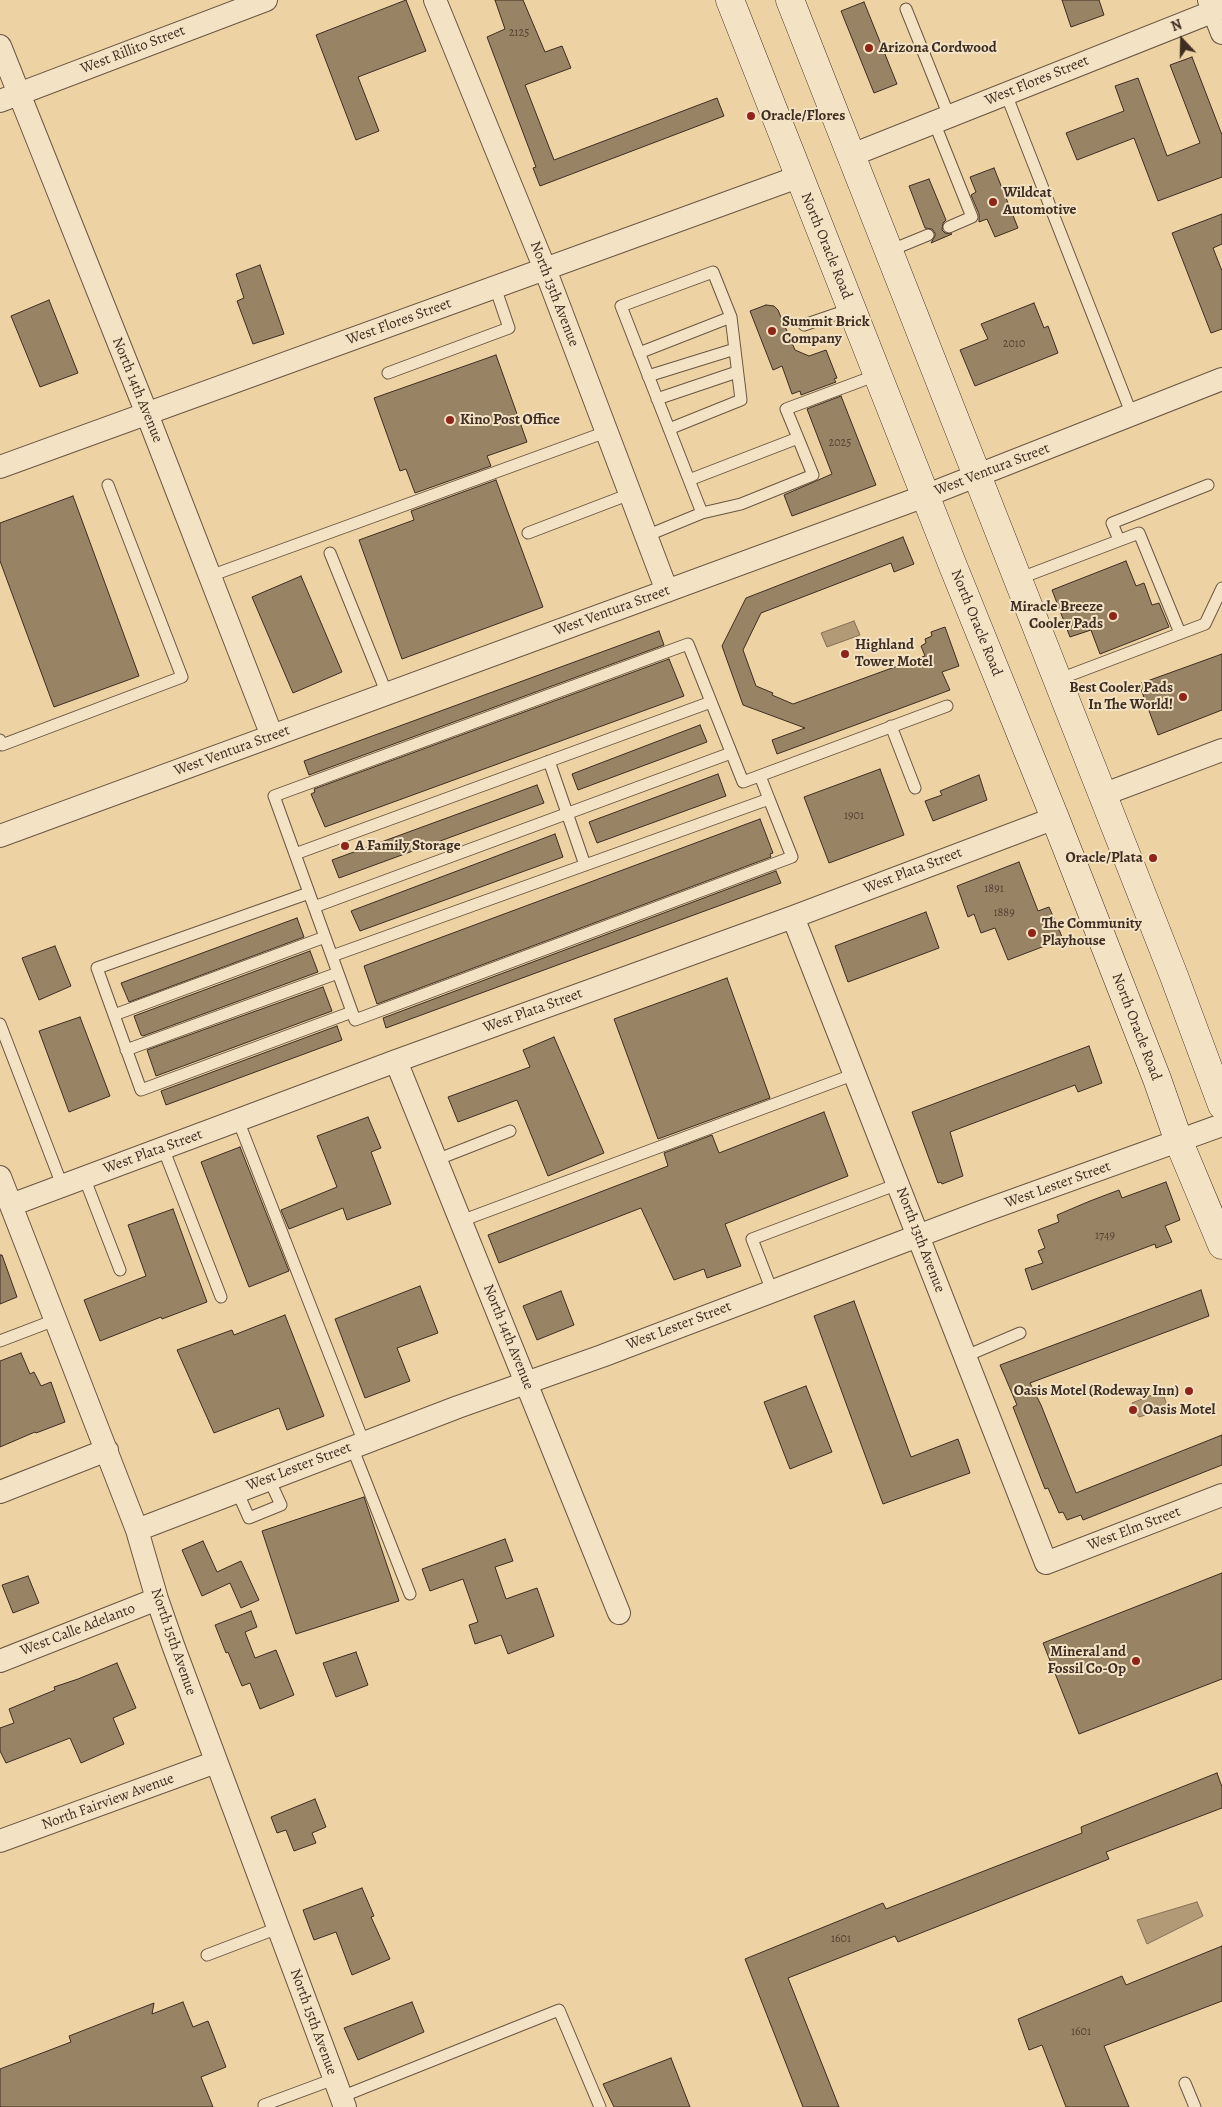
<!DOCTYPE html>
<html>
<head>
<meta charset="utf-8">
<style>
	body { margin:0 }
	#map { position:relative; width:1222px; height:2107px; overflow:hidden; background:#edd2a3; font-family:Alegreya,serif }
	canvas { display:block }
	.north { position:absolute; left:1157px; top:15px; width:50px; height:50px; -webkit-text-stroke:4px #f3e2c3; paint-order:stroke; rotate:339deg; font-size:14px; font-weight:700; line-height:20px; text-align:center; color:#3e2d22 }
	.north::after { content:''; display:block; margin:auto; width:18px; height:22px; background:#3e2d22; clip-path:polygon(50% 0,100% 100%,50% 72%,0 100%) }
</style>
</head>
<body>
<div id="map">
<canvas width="1222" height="2107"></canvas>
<div class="north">N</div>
</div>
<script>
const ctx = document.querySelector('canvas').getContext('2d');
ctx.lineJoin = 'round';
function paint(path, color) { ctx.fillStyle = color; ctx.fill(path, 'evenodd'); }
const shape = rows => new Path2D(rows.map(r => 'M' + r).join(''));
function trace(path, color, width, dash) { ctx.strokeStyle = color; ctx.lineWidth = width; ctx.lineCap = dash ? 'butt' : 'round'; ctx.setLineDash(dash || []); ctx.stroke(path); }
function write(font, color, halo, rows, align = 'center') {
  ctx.font = font + ' Alegreya,serif'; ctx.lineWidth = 4; ctx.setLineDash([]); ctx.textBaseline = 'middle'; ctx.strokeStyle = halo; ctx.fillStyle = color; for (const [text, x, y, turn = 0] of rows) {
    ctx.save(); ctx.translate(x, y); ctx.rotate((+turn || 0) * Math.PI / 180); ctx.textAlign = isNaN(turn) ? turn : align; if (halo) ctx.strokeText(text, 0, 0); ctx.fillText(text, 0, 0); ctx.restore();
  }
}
const water = shape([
	[854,621,860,635,827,647,821,633,854,621],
	[1162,1391,1168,1408,1139,1417,1132,1403,1162,1391],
	[1197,1902,1203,1916,1147,1944,1137,1920,1197,1902]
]);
const building = shape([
	[406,0,426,51,358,77,379,131,356,140,316,35,406,0],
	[495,0,523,0,545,52,562,46,571,68,525,85,554,160,717,98,724,116,540,186,533,168,536,167,487,37,505,29,495,0],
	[1062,0,1099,0,1104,15,1071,27,1062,0],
	[864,2,897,84,874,93,841,11,864,2],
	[1192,57,1222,135,1222,177,1158,201,1134,138,1077,160,1066,133,1124,111,1115,86,1138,78,1167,156,1200,143,1170,65,1192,57],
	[994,168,1018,228,995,237,987,219,979,222,979,214,971,195,976,192,970,177,994,168],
	[929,179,946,220,943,223,942,230,945,233,952,234,931,243,935,236,935,233,932,229,925,228,909,186,929,179],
	[1222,214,1222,244,1213,248,1222,271,1222,329,1211,333,1172,233,1222,214],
	[260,265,284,334,253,344,237,301,244,298,236,274,260,265],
	[49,300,78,373,40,387,11,316,49,300],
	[1034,303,1044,328,1048,326,1058,353,975,386,960,350,988,339,981,324,1034,303],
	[766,305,774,306,778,310,795,350,809,356,826,350,837,378,834,379,836,382,801,395,800,391,792,394,782,366,773,370,750,311,766,305],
	[496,355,527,442,487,456,491,466,415,493,406,469,400,471,374,398,496,355],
	[841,396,876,485,792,516,784,495,832,474,807,409,841,396],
	[496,480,543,607,402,659,359,540,414,520,411,511,496,480],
	[73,496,139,676,54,707,0,561,0,523,73,496],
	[903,537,914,564,894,572,891,563,761,613,743,650,756,686,773,693,772,695,793,704,925,656,921,646,926,643,925,639,932,636,931,632,945,627,959,666,942,672,950,690,777,754,772,740,805,728,743,705,722,646,746,598,903,537],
	[1126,561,1136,586,1144,583,1152,605,1159,603,1169,627,1100,654,1091,630,1070,637,1052,590,1126,561],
	[301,576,342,672,293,693,252,597,301,576],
	[659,631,664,645,309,775,304,761,659,631],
	[1222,654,1222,710,1158,735,1139,684,1222,654],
	[669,659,684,696,325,827,311,794,315,792,314,789,669,659],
	[700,725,707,742,578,790,572,774,700,725],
	[880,769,904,835,829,863,804,797,880,769],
	[718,774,726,796,597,843,589,822,718,774],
	[979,775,987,800,933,821,925,801,942,795,940,791,979,775],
	[537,785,544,803,339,878,332,860,537,785],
	[760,819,773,853,770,854,771,857,377,1004,364,966,760,819],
	[555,834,563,857,360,931,351,911,555,834],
	[1019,862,1038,911,1049,907,1063,939,1008,960,995,928,981,933,974,914,968,917,957,886,1019,862],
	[776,871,781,883,386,1028,383,1018,776,871],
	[926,912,939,948,848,982,835,946,926,912],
	[297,918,304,937,129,1002,121,983,297,918],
	[55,946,71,986,39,1000,22,958,55,946],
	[310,951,318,972,143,1036,141,1035,134,1016,310,951],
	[727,978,770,1098,658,1139,614,1019,727,978],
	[323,987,332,1011,156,1076,147,1050,323,987],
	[80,1017,110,1096,69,1112,39,1031,80,1017],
	[337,1026,342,1040,166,1105,161,1091,337,1026],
	[554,1037,604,1153,548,1176,517,1100,458,1122,448,1097,530,1067,523,1050,554,1037],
	[1089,1046,1102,1083,1078,1092,1075,1085,950,1132,963,1176,942,1184,941,1182,938,1183,912,1112,1089,1046],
	[824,1112,848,1176,725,1224,741,1266,707,1278,704,1269,674,1280,641,1208,499,1263,488,1235,668,1166,664,1153,712,1135,719,1153,824,1112],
	[368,1117,381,1148,371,1152,391,1204,347,1220,343,1208,289,1229,281,1210,337,1187,317,1136,368,1117],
	[240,1147,289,1271,249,1287,201,1162,240,1147],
	[1166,1182,1180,1220,1165,1226,1172,1242,1156,1248,1155,1244,1032,1290,1025,1269,1043,1263,1038,1251,1045,1248,1038,1230,1059,1222,1057,1215,1090,1201,1119,1190,1122,1198,1166,1182],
	[173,1209,207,1302,162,1319,161,1317,100,1341,84,1300,146,1276,128,1225,173,1209],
	[0,1255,2,1255,17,1297,0,1304,0,1255],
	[420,1286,438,1333,397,1348,410,1381,365,1398,335,1319,420,1286],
	[1201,1290,1209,1316,1030,1383,1041,1405,1076,1493,1222,1435,1222,1465,1083,1520,1081,1515,1067,1520,1063,1512,1059,1513,1048,1488,1045,1489,1013,1407,1017,1405,1000,1365,1201,1290],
	[561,1291,574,1325,537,1340,523,1306,561,1291],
	[854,1301,911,1457,958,1439,970,1473,883,1504,814,1316,854,1301],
	[285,1315,324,1416,287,1430,279,1408,214,1433,177,1350,232,1330,234,1335,285,1315],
	[21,1353,30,1374,34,1372,41,1386,51,1382,65,1422,36,1433,35,1432,0,1447,0,1361,21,1353],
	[806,1386,832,1452,790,1469,764,1402,806,1386],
	[364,1497,399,1601,296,1634,262,1531,364,1497],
	[505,1539,513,1561,495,1567,506,1599,537,1588,554,1636,508,1654,501,1635,475,1644,469,1625,478,1622,463,1579,430,1591,422,1569,505,1539],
	[203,1541,217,1572,241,1561,259,1600,241,1608,230,1583,202,1596,182,1550,203,1541],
	[1222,1573,1222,1679,1079,1734,1043,1643,1222,1573],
	[28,1576,39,1603,13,1613,2,1585,28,1576],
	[251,1611,257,1627,245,1632,255,1658,276,1650,294,1695,260,1709,250,1683,242,1686,228,1652,226,1653,215,1625,251,1611],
	[356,1652,368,1685,336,1697,323,1663,356,1652],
	[117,1663,136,1708,113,1718,124,1744,81,1763,70,1738,6,1763,0,1751,0,1728,14,1723,9,1709,55,1690,54,1687,78,1679,117,1663],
	[1217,1773,1222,1787,1222,1808,1106,1852,1109,1859,898,1942,895,1936,788,1978,839,2107,803,2107,745,1959,883,1903,886,1909,1082,1833,1081,1827,1217,1773],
	[315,1799,326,1827,312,1833,316,1843,294,1851,286,1830,277,1833,271,1817,315,1799],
	[362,1888,374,1916,371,1917,390,1959,352,1975,336,1932,314,1940,303,1910,362,1888],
	[1222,1946,1222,2001,1104,2046,1129,2107,1066,2107,1042,2045,1029,2050,1018,2019,1122,1976,1126,1985,1222,1946],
	[183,2002,193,2027,208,2021,226,2067,201,2077,213,2107,0,2107,0,2069,71,2042,69,2036,154,2003,152,2014,183,2002],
	[412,2002,424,2032,358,2060,344,2028,412,2002],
	[671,2058,690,2107,614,2107,603,2084,671,2058]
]);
const lane = shape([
	[906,9,949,116],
	[1006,94,1132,415],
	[934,122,972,217,949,227],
	[889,251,928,235],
	[804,325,851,309],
	[639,353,731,317],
	[388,373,509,328,495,287],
	[648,376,735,349],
	[657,399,737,372],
	[689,480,798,438,786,409,877,375],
	[702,513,741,504,813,475,798,438],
	[528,533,630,494],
	[646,536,702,513,621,306,713,272,731,317,741,400,669,429],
	[1119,540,1112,523,1208,485],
	[330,553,387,694],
	[210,576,606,432],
	[1018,579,1139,533,1180,633],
	[1057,680,1205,624,1222,588],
	[891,726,915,788],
	[0,740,2,745,182,677,108,485],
	[549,761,585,865],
	[760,776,769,799],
	[295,854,711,702],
	[309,893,97,968,141,1090,352,1012],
	[314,907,731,753],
	[332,956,769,799,792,857,355,1020,274,796,688,644,743,782,947,706],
	[114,1015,325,937],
	[0,1024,62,1185],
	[126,1050,338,973],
	[238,1120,364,1443],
	[163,1148,221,1297],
	[436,1160,510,1131],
	[84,1177,120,1270],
	[461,1221,855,1074],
	[772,1291,752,1239,898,1184],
	[0,1341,55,1320],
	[966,1356,1020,1333],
	[352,1447,410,1594],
	[237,1491,249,1518,281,1505,269,1479],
	[207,1955,278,1928],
	[1185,2083,1195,2107],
	[341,2097,559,2010,600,2107],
	[264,2105,334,2079]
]);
const street = shape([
	[435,0,545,269,667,591],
	[1209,0,1222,33],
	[0,46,147,414,272,736],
	[0,101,266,0],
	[852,155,1222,8],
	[0,467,798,177],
	[1102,795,1222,750],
	[0,836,925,496,1222,379],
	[793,917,1046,1563,1222,1495],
	[396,1061,619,1613],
	[0,1177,137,1530,157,1599,173,1645,345,2107],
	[11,1205,396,1061,793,917,1055,818],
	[0,1492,107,1450],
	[137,1530,458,1407,602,1356,981,1212,1222,1125],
	[0,1661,157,1599],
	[0,1841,216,1762]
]);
const secondary = shape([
	[730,0,953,566,1055,818,1157,1079,1179,1142,1222,1245],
	[790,0,1174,976,1222,1105]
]);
const markers = [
	[869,48,5,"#8f2418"],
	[751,116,5,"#8f2418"],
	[993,202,5,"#8f2418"],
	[772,331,5,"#8f2418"],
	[450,420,5,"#8f2418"],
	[1113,616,5,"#8f2418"],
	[845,654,5,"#8f2418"],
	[1183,697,5,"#8f2418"],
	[345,846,5,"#8f2418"],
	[1153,858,5,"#8f2418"],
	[1032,933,5,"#8f2418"],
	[1189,1391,5,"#8f2418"],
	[1133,1410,5,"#8f2418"],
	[1136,1661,5,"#8f2418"]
];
const numberNames = [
	["2125",519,33],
	["2010",1014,344],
	["2025",840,443],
	["1901",854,816],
	["1891",994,889],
	["1889",1004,913],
	["1749",1105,1236],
	["1601",841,1939],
	["1601",1081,2032]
];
const poiNames = [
	["Arizona Cordwood",879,48],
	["Oracle/Flores",761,116],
	["Wildcat",1003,193],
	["Automotive",1003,210],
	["Summit Brick",782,322],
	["Company",782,339],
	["Kino Post Office",460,420],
	["Miracle Breeze",1103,607,"right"],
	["Cooler Pads",1103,624,"right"],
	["Highland",855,645],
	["Tower Motel",855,662],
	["Best Cooler Pads",1173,688,"right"],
	["In The World!",1173,705,"right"],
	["A Family Storage",355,846],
	["Oracle/Plata",1143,858,"right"],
	["The Community",1042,924],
	["Playhouse",1042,941],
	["Oasis Motel (Rodeway Inn)",1179,1391,"right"],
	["Oasis Motel",1143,1410],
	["Mineral and",1126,1652,"right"],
	["Fossil Co-Op",1126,1669,"right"]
];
const streetNames = [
	["West Rillito Street",133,50,-21],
	["West Flores Street",1037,81,-22],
	["North Oracle Road",826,246,68],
	["North 13th Avenue",554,294,69],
	["West Flores Street",399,322,-20],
	["North 14th Avenue",137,390,68],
	["West Ventura Street",992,470,-21],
	["West Ventura Street",612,611,-20],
	["North Oracle Road",976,623,68],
	["West Ventura Street",232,751,-20],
	["West Plata Street",913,871,-21],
	["West Plata Street",533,1011,-20],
	["North Oracle Road",1136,1027,69],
	["West Plata Street",153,1152,-20],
	["West Lester Street",1058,1185,-20],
	["North 13th Avenue",920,1240,69],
	["West Lester Street",679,1326,-21],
	["North 14th Avenue",508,1337,68],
	["West Lester Street",299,1467,-21],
	["West Elm Street",1134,1529,-21],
	["West Calle Adelanto",78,1630,-21],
	["North 15th Avenue",173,1642,71],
	["North Fairview Avenue",108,1802,-20],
	["North 15th Avenue",313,2022,70]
];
paint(water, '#b29a77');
trace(water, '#846e55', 1);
paint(building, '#998365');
trace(building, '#3e2d22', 1);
trace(lane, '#6a5642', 13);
trace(street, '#6a5642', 24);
trace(secondary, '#3e2d22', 29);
trace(lane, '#f3e2c3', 11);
trace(street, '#f3e2c3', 22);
trace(secondary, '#f3e2c3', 28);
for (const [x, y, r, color] of markers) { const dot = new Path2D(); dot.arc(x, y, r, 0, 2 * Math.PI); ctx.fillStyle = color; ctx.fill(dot); trace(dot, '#f3e2c3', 2); }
write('12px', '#554233', null, numberNames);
write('bold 15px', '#3e2d22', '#f3e2c3', poiNames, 'left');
write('15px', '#3e2d22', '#f3e2c3', streetNames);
</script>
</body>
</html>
